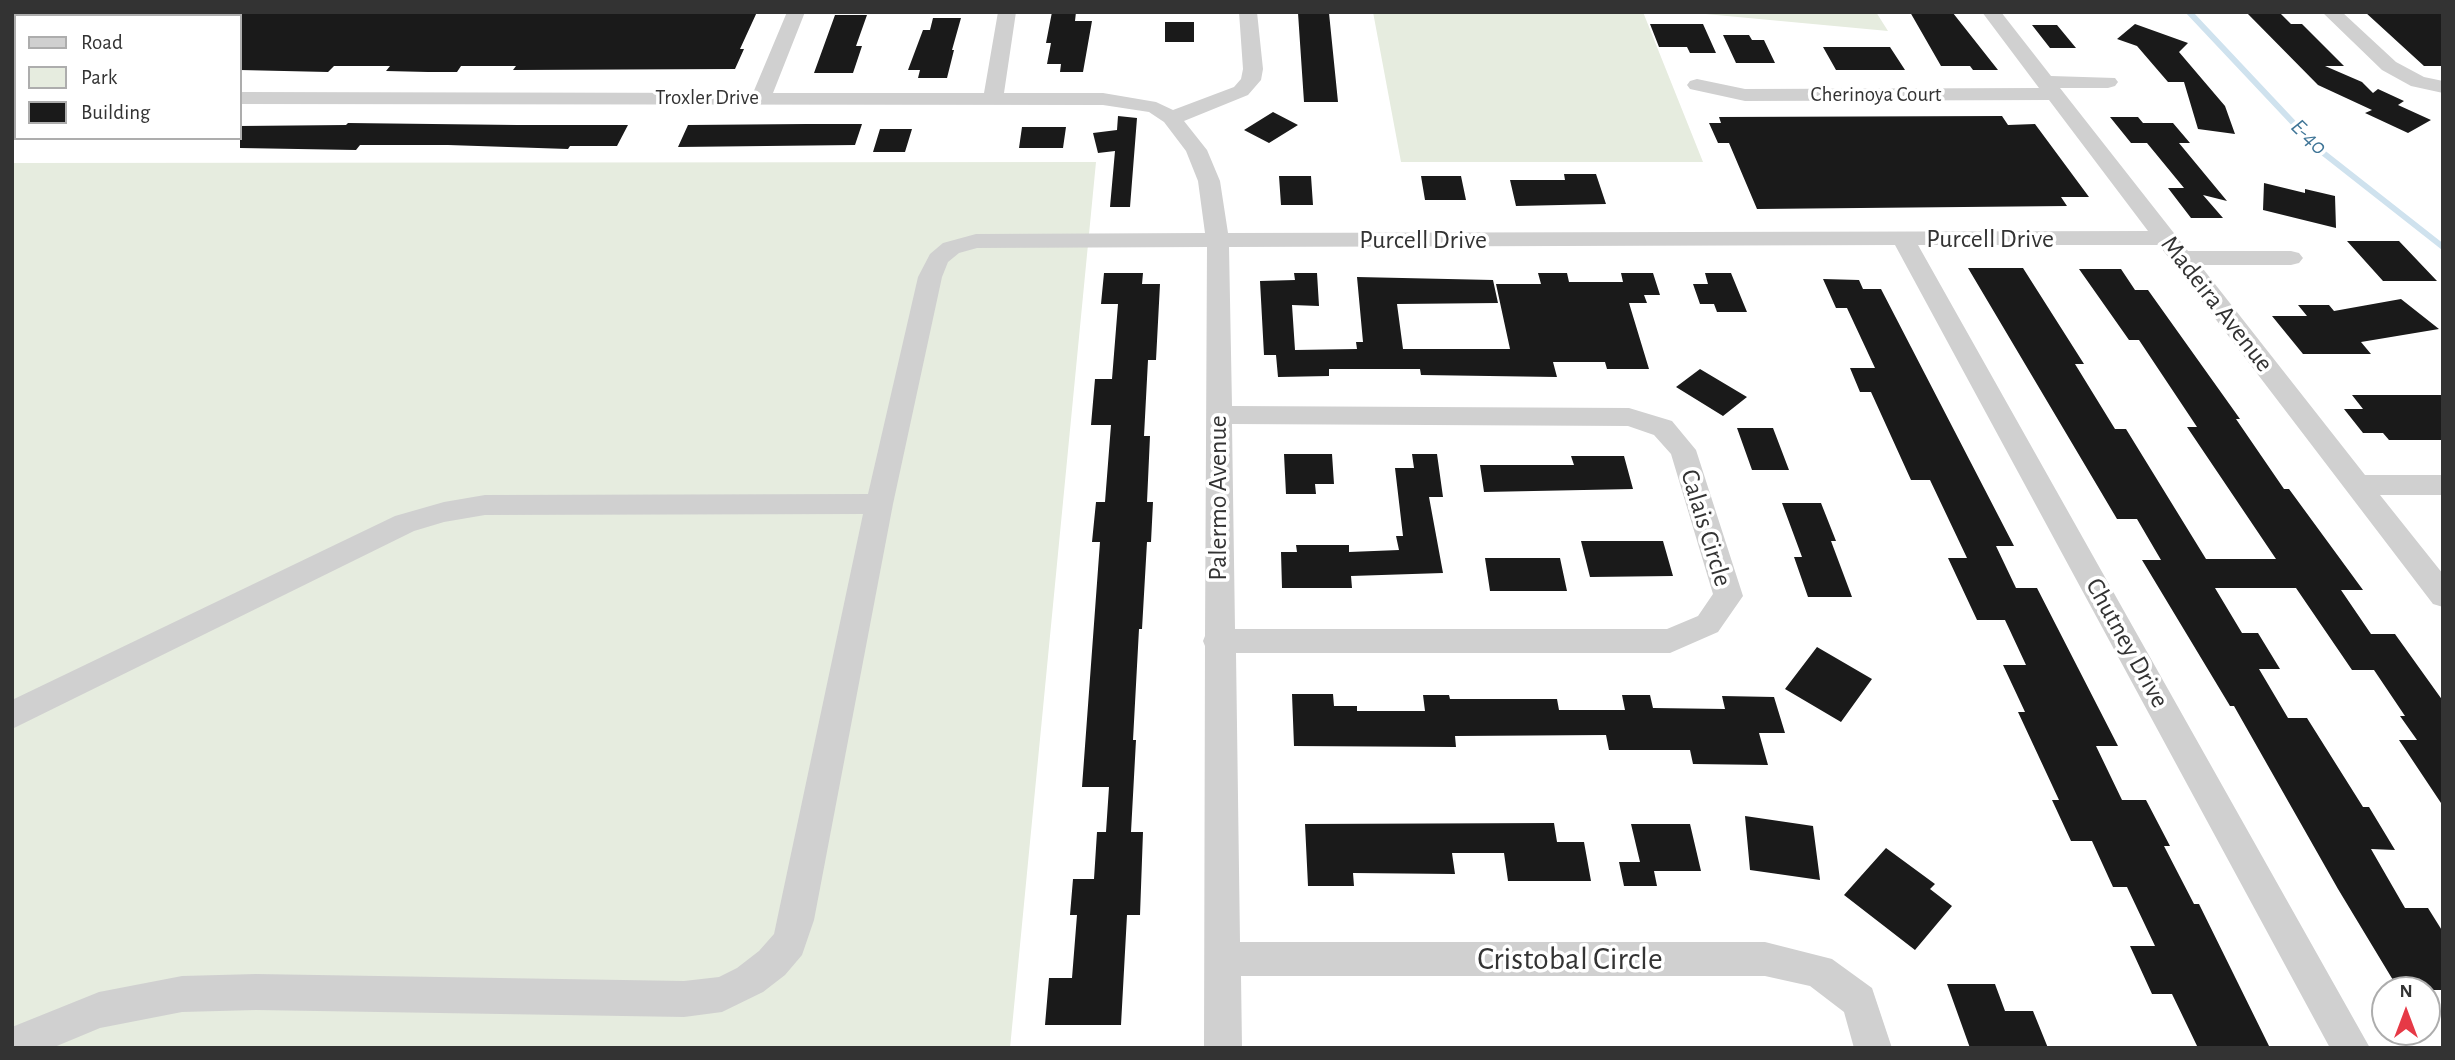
<!DOCTYPE html>
<html>
<head>
<meta charset="utf-8">
<style>
	body { margin:0 }
	#map { position:relative; width:2455px; height:1060px; overflow:hidden; background:#fff; font-family:"Alegreya Sans",sans-serif }
	canvas { display:block }
	.frame { position:absolute; inset:0; border:14px solid #333; pointer-events:none }
	.legend { position:absolute; left:14px; top:14px; width:228px; height:126px; box-sizing:border-box; background:#fff; border:2px solid #adadad; margin:0; padding:9px 12px; list-style:none; font-size:21px; color:#333 }
	.legend li { display:flex; align-items:center; gap:14px; height:35px }
	.legend b { width:35px; border:2px solid #adadad }
	.north { position:absolute; left:2371px; top:976px; width:70px; height:70px; box-sizing:border-box; background:#fff; border:2px solid #adadad; border-radius:50%; rotate:0deg; font-size:19px; font-weight:700; line-height:28px; text-align:center; color:#333 }
	.north::after { content:''; display:block; margin:auto; width:24px; height:32px; background:#e63946; clip-path:polygon(50% 0,100% 100%,50% 72%,0 100%) }
</style>
</head>
<body>
<div id="map">
<canvas width="2455" height="1060"></canvas>
<div class="frame"></div>
<ul class="legend">
<li><b style="height:9px;background:#d0d0d0"></b>Road</li>
<li><b style="height:19px;background:#e6ecdf"></b>Park</li>
<li><b style="height:19px;background:#1a1a1a"></b>Building</li>
</ul>
<div class="north">N</div>
</div>
<script>
const ctx = document.querySelector('canvas').getContext('2d');
ctx.lineJoin = 'round';
function paint(path, color) { ctx.fillStyle = color; ctx.fill(path, 'evenodd'); }
const shape = rows => new Path2D(rows.map(r => 'M' + r).join(''));
function trace(path, color, width, dash) { ctx.strokeStyle = color; ctx.lineWidth = width; ctx.lineCap = dash ? 'butt' : 'round'; ctx.setLineDash(dash || []); ctx.stroke(path); }
function write(font, color, halo, rows, align = 'center') {
  ctx.font = font + ' "Alegreya Sans",sans-serif'; ctx.lineWidth = 7; ctx.setLineDash([]); ctx.textBaseline = 'middle'; ctx.strokeStyle = halo; ctx.fillStyle = color; for (const [text, x, y, turn = 0] of rows) {
    ctx.save(); ctx.translate(x, y); ctx.rotate((+turn || 0) * Math.PI / 180); ctx.textAlign = isNaN(turn) ? turn : align; if (halo) ctx.strokeText(text, 0, 0); ctx.fillText(text, 0, 0); ctx.restore();
  }
}
const green = shape([
	[1373,12,1643,12,1703,162,1401,162],
	[1684,12,1876,12,1888,31],
	[1096,162,1010,1048,12,1048,12,163]
]);
const stream = shape([
	[2189,12,2317,148,2443,247]
]);
const building = shape([
	[240,12,757,12,740,49,744,49,735,69,513,70,516,66,461,66,457,72,428,72,386,71,390,66,334,66,328,72,240,70],
	[1052,12,1076,12,1075,21,1092,21,1083,72,1060,72,1061,64,1047,64,1051,43,1046,43],
	[1910,12,1953,13,1998,70,1973,70,1970,66,1941,66],
	[2246,12,2279,12,2291,24,2302,24,2344,66,2325,66,2362,82,2373,93,2378,89,2404,101,2398,105,2431,120,2408,133,2365,113,2372,110,2318,85],
	[2365,12,2443,12,2443,66,2424,66],
	[1298,13,1329,13,1338,102,1304,102],
	[835,15,867,15,856,46,862,46,853,73,814,73],
	[933,18,961,18,952,50,954,50,947,78,918,78,920,70,908,70,923,30,930,30],
	[1165,22,1194,22,1194,42,1165,42],
	[1650,24,1703,24,1716,53,1690,53,1687,47,1659,47],
	[2135,24,2188,43,2179,52,2225,106,2235,134,2198,129,2184,82,2168,82,2137,46,2117,39],
	[2032,25,2057,25,2076,48,2050,48],
	[1723,35,1749,35,1752,40,1764,40,1775,63,1736,63],
	[1823,47,1890,47,1905,70,1836,70],
	[1273,112,1298,125,1269,143,1244,130],
	[1118,116,1137,118,1130,207,1110,207,1115,151,1098,153,1093,133,1117,130],
	[2002,116,2008,125,2035,124,2089,197,2061,197,2067,206,1757,209,1729,143,1718,143,1709,123,1721,123,1719,117],
	[2110,117,2138,117,2143,123,2173,123,2190,143,2179,143,2227,201,2203,195,2223,218,2191,218,2168,188,2184,188,2147,143,2131,143],
	[348,123,517,125,628,125,617,146,570,146,568,149,448,145,360,145,356,150,240,148,240,126,346,125],
	[806,124,862,124,855,145,678,147,688,125],
	[1022,127,1066,127,1063,148,1019,148],
	[880,129,912,129,905,152,873,152],
	[1564,174,1596,174,1606,204,1516,206,1510,180,1565,180],
	[1279,176,1311,176,1313,205,1281,205],
	[1421,176,1461,176,1466,200,1425,200],
	[2264,183,2305,193,2305,189,2335,196,2336,228,2263,210],
	[2347,241,2399,241,2437,281,2383,281],
	[1968,268,2023,268,2084,364,2075,364,2115,429,2126,429,2206,559,2276,559,2187,427,2197,427,2139,340,2129,340,2079,269,2121,269,2135,290,2148,290,2240,419,2236,419,2284,489,2289,489,2363,590,2341,590,2371,634,2395,634,2443,701,2443,806,2399,740,2417,740,2400,716,2405,716,2374,670,2352,670,2296,588,2215,588,2242,633,2258,633,2280,669,2259,669,2288,718,2307,718,2363,807,2369,807,2395,850,2371,849,2405,908,2428,908,2443,932,2443,990,2399,990,2338,889,2234,706,2230,706,2142,560,2161,560,2137,519,2117,519],
	[1104,273,1143,273,1142,284,1160,284,1156,360,1148,360,1144,436,1150,436,1147,502,1153,502,1151,542,1147,542,1142,629,1139,629,1133,740,1136,740,1131,832,1143,832,1140,915,1127,915,1121,1025,1045,1025,1049,978,1072,978,1077,915,1070,915,1073,879,1094,879,1097,832,1106,832,1109,787,1082,787,1100,542,1092,542,1096,502,1105,502,1111,425,1091,425,1095,379,1112,379,1118,304,1101,304],
	[1294,273,1317,273,1319,306,1292,305,1295,350,1357,349,1356,342,1363,342,1357,277,1493,280,1498,303,1397,304,1403,349,1510,349,1496,284,1541,284,1538,273,1567,273,1569,282,1623,282,1621,273,1653,273,1660,295,1644,295,1647,303,1629,303,1649,369,1607,369,1605,362,1553,362,1557,377,1421,375,1420,369,1329,369,1329,376,1278,377,1276,355,1264,355,1260,281,1295,280],
	[1705,273,1731,273,1747,312,1717,312,1714,304,1700,304,1693,284,1708,284],
	[1823,279,1859,280,1863,289,1881,289,2014,546,1996,546,2016,588,2037,588,2118,746,2096,746,2122,800,2146,800,2170,846,2164,846,2194,904,2199,904,2270,1048,2198,1048,2172,994,2152,994,2130,946,2155,946,2127,887,2113,887,2092,841,2071,841,2052,800,2059,800,2018,712,2025,712,2003,665,2026,665,2005,620,1977,620,1948,558,1967,558,1930,480,1911,480,1871,392,1860,392,1850,368,1875,368,1847,308,1836,308],
	[2401,299,2439,329,2361,342,2371,354,2303,354,2272,316,2307,316,2298,305,2329,305,2334,311],
	[1700,369,1747,397,1723,416,1676,387],
	[2352,395,2443,395,2443,440,2389,440,2383,433,2363,433,2344,409,2363,409],
	[1737,428,1773,428,1789,470,1752,470],
	[1284,454,1332,454,1334,484,1315,484,1316,494,1286,494],
	[1412,454,1437,454,1443,497,1429,497,1443,573,1351,576,1352,588,1282,588,1281,552,1297,552,1296,545,1349,545,1349,552,1399,550,1396,536,1403,536,1395,468,1414,468],
	[1571,456,1624,456,1633,489,1484,492,1480,465,1574,465],
	[1782,503,1821,503,1836,541,1831,541,1852,597,1808,597,1794,557,1802,557],
	[1581,541,1663,541,1673,576,1590,577],
	[1485,558,1560,558,1567,591,1490,591],
	[1817,647,1872,679,1841,722,1785,689],
	[1292,694,1333,694,1334,706,1357,706,1357,711,1425,711,1423,695,1449,695,1450,699,1557,699,1559,710,1625,710,1622,695,1650,695,1653,708,1725,709,1722,696,1774,697,1785,733,1759,733,1768,765,1693,764,1690,750,1609,750,1606,735,1455,736,1456,747,1294,746],
	[1745,816,1813,826,1820,880,1750,870],
	[1554,823,1557,842,1584,842,1591,881,1508,881,1504,853,1452,853,1455,874,1353,873,1354,886,1308,886,1305,824],
	[1631,824,1690,824,1701,871,1654,871,1657,886,1624,886,1619,862,1640,862],
	[1886,848,1935,884,1930,889,1952,906,1915,950,1844,895],
	[1947,984,1995,984,2005,1011,2033,1011,2048,1048,1970,1048]
]);
const minor = shape([
	[117,12,136,12,134,16,115,16,117,12],
	[787,12,805,12,773,93,984,93,998,12,1016,12,1004,93,1103,93,1156,102,1173,110,1234,87,1241,79,1243,69,1239,12,1257,12,1263,69,1261,80,1248,95,1184,121,1207,150,1220,181,1228,233,2148,231,2049,100,1745,101,1690,89,1687,85,1690,81,1697,79,1745,89,2039,88,1982,12,2001,12,2051,76,2115,78,2118,82,2115,86,2108,88,2060,88,2188,251,2291,251,2299,253,2303,258,2299,263,2291,265,2200,265,2365,475,2443,475,2443,495,2380,495,2443,574,2443,607,2433,604,2159,245,1918,245,2370,1048,2330,1048,1895,245,1229,247,1232,406,1629,408,1672,421,1696,450,1743,596,1718,632,1670,653,1236,653,1240,942,1765,942,1832,959,1872,988,1892,1048,1854,1048,1844,1012,1810,986,1765,976,1241,976,1242,1048,1204,1048,1205,646,1203,641,1205,636,1207,247,977,248,959,253,948,262,942,277,893,504,814,920,802,955,785,975,763,992,722,1012,684,1017,256,1010,182,1012,100,1028,52,1048,12,1048,12,1027,99,992,182,976,256,974,684,981,719,977,737,968,759,951,774,934,863,514,485,515,444,522,414,531,12,729,12,700,395,516,444,502,485,495,868,494,918,277,930,254,943,243,976,234,1205,233,1198,181,1186,151,1164,122,1149,112,1103,105,240,104,240,92,753,93,787,12],
	[1232,424,1628,426,1654,435,1671,454,1713,594,1698,616,1667,629,1235,629,1232,424],
	[2322,12,2342,12,2396,62,2424,77,2443,81,2443,93,2411,86,2382,70,2322,12],
	[16,111,16,126,12,127,12,112,16,111]
]);
const farStreetnames = [
	["Cherinoya Court",1876,95],
	["Troxler Drive",707,98]
];
const farWaternames = [
	["E-40",2309,137,44]
];
const streetNames = [
	["Purcell Drive",1990,239],
	["Purcell Drive",1423,240],
	["Madeira Avenue",2217,304,52],
	["Palermo Avenue",1218,498,-90],
	["Calais Circle",1706,528,73],
	["Chutney Drive",2127,643,61]
];
const nearStreetnames = [
	["Cristobal Circle",1570,959]
];
paint(green, '#e6ecdf');
trace(stream, '#cfe2ee', 6);
paint(building, '#1a1a1a');
paint(minor, '#d0d0d0');
write('21px', '#333', '#fff', farStreetnames);
write('italic 23px', '#3f7597', '#fff', farWaternames);
write('26px', '#333', '#fff', streetNames);
write('32px', '#333', '#fff', nearStreetnames);
</script>
</body>
</html>
